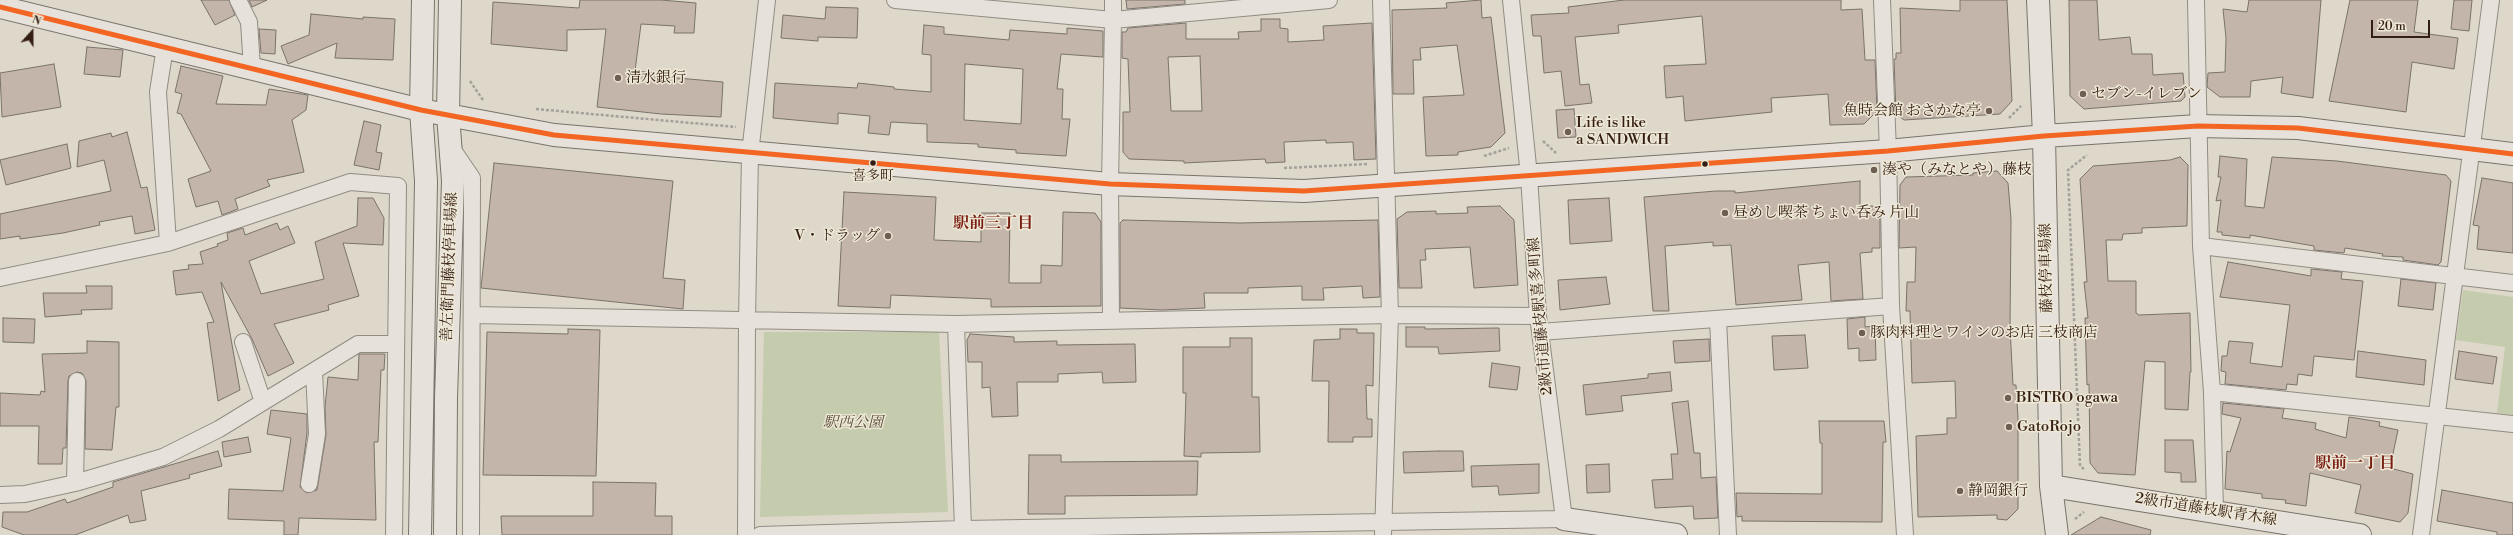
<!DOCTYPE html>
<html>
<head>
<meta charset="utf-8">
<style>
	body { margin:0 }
	#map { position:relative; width:2513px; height:535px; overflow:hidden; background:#ddd8ca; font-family:"Libre Bodoni",serif }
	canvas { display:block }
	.north { position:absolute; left:12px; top:12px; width:40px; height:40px; -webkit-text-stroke:3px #eee8d7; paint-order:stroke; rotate:21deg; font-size:11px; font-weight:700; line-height:16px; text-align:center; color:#341d12 }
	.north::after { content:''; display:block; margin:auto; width:14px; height:18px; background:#341d12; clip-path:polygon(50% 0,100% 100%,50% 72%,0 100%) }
	.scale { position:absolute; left:2371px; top:20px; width:59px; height:18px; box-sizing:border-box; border:2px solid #341d12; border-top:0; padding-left:5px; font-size:12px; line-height:14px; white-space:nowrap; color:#341d12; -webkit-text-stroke:3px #eee8d7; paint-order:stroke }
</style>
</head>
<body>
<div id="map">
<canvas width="2513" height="535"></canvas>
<div class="north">N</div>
<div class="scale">20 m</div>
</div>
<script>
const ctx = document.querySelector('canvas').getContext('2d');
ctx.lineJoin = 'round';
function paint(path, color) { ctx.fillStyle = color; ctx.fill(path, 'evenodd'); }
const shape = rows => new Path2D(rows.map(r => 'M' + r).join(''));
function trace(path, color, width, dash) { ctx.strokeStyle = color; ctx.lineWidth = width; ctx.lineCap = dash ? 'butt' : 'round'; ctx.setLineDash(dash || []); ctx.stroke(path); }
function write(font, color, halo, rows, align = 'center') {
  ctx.font = font + ' "Libre Bodoni","Noto Serif JP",serif'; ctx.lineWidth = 3; ctx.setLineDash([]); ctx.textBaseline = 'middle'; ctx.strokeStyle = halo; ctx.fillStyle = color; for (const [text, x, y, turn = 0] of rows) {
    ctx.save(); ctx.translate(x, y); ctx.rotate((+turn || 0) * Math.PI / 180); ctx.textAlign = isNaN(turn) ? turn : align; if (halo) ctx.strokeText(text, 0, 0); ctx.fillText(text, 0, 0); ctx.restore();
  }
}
const green = shape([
	[2463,290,2513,297,2513,415,2497,413,2505,347,2456,340],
	[764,332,939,332,948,512,760,517]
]);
const building = shape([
	[201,0,229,0,235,15,215,25,201,0],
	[249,0,267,0,252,7,249,0],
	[580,0,661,0,696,3,694,33,674,33,675,26,641,24,635,71,666,74,666,77,723,82,721,117,661,114,597,107,606,29,567,30,567,51,491,44,493,2,579,8,580,0],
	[1126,0,1185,0,1185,4,1127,9,1126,0],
	[1481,0,1482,18,1491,17,1505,133,1491,147,1458,152,1458,155,1426,156,1423,97,1464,95,1457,45,1420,48,1421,60,1413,60,1414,94,1393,94,1392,10,1447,8,1446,3,1481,0],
	[1624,0,1841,0,1841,10,1862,9,1865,60,1875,60,1877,111,1864,124,1830,125,1828,94,1771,98,1772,112,1685,121,1683,96,1666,98,1664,66,1706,64,1702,16,1618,25,1619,33,1575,37,1580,85,1589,84,1592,103,1565,106,1561,71,1544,73,1541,36,1533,36,1531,15,1569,13,1568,7,1624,0],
	[1960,0,2007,0,2012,101,2000,114,1904,120,1896,114,1894,59,1896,59,1896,53,1901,53,1900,8,1960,11,1960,0],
	[2069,0,2097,0,2099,40,2130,37,2132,54,2152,54,2153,75,2183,73,2185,97,2181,101,2084,109,2070,96,2069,0],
	[2249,0,2321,0,2313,98,2281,93,2283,77,2251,81,2250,97,2220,97,2207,87,2208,73,2225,72,2226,38,2223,9,2247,12,2249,0],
	[2350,0,2418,0,2414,32,2458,38,2454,69,2412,62,2406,112,2329,101,2350,0],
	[2454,0,2472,0,2469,31,2451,29,2454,0],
	[826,7,858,8,857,38,818,37,818,41,781,38,783,15,825,19,826,7],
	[311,14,363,19,363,17,395,19,393,60,335,58,337,43,288,64,281,46,309,35,311,14],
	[1261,19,1280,19,1280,28,1288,29,1288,42,1324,40,1323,26,1372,23,1376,159,1354,160,1353,142,1326,143,1326,140,1284,142,1285,162,1266,163,1265,159,1184,163,1184,161,1129,159,1123,152,1123,112,1130,112,1128,59,1122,58,1122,32,1126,32,1128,28,1186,23,1186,39,1239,39,1238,32,1261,31,1261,19],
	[1200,56,1202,111,1171,111,1168,57,1200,56],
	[924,25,944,27,944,34,1009,40,1010,30,1067,34,1067,28,1103,31,1103,57,1061,54,1057,89,1063,89,1062,119,1070,119,1066,156,1016,153,1016,150,978,147,978,144,927,142,927,124,891,122,889,135,868,133,870,116,838,113,838,124,773,118,775,83,857,88,858,83,894,87,894,89,931,92,931,55,922,54,924,25],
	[965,64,1023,69,1021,124,964,120,965,64],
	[259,29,276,30,275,54,261,53,259,29],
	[87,47,123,50,120,77,84,74,87,47],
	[54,64,61,107,2,117,0,73,54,64],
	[181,66,223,76,216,104,266,105,269,89,308,95,306,110,292,120,304,172,267,180,270,186,235,199,238,209,222,215,218,201,196,207,188,179,211,171,181,114,177,113,182,94,175,92,181,66],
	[1574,109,1576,137,1558,138,1556,110,1574,109],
	[364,121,381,125,376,152,382,153,379,170,354,165,364,121],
	[127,132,141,188,147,187,155,230,135,234,132,216,99,222,100,225,63,233,20,239,20,236,0,239,0,214,111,191,104,160,77,167,79,141,111,133,112,137,127,132],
	[67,144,71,168,6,185,0,160,67,144],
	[2220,156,2247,159,2245,206,2264,208,2272,157,2337,161,2446,175,2451,181,2441,262,2438,265,2403,260,2403,257,2382,256,2383,254,2345,248,2344,253,2314,250,2314,246,2250,235,2250,238,2222,235,2222,232,2217,232,2221,200,2216,201,2221,177,2218,177,2220,156],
	[2180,157,2188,165,2187,226,2142,228,2142,233,2123,234,2122,240,2106,240,2108,281,2136,281,2136,313,2139,315,2190,313,2191,372,2190,372,2188,410,2165,409,2165,362,2145,361,2135,475,2098,473,2090,463,2089,384,2087,385,2085,318,2088,318,2084,282,2087,282,2080,179,2093,166,2170,160,2180,157],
	[494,163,673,181,663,278,685,280,683,309,481,288,494,163],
	[1997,171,2008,183,2011,219,2010,328,2013,385,2016,385,2018,418,2018,509,2007,520,1997,519,1997,515,1918,517,1916,436,1947,434,1947,418,1956,418,1955,381,1912,383,1910,311,1906,311,1907,282,1915,282,1916,247,1899,248,1900,185,1906,177,1973,175,1973,173,1997,171],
	[2482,178,2513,183,2513,253,2477,249,2479,226,2473,225,2482,178],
	[1860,181,1860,206,1880,206,1880,248,1872,248,1872,252,1860,253,1863,299,1831,301,1829,262,1798,265,1802,300,1736,305,1731,245,1713,246,1713,242,1665,246,1669,311,1653,311,1644,197,1716,191,1735,191,1735,193,1860,181],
	[844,192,936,197,934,240,981,242,981,213,1010,213,1009,283,1041,283,1041,265,1062,266,1063,212,1095,213,1101,222,1101,306,991,307,991,299,891,295,890,308,838,306,844,192],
	[358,198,373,198,384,218,383,245,343,243,359,296,328,305,329,310,274,324,294,363,268,376,252,339,221,282,240,390,218,401,207,323,214,322,202,292,176,295,173,271,189,269,188,265,203,264,200,252,218,246,217,244,228,240,227,233,243,228,245,235,277,223,280,230,288,226,295,243,249,261,261,294,324,279,315,242,357,226,358,198],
	[1609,198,1612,241,1570,244,1568,200,1609,198],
	[1500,206,1514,220,1518,285,1474,288,1470,247,1425,249,1426,260,1420,260,1422,288,1399,288,1397,219,1407,212,1436,211,1436,214,1468,213,1467,207,1500,206],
	[1123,220,1239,223,1378,220,1380,297,1363,298,1362,286,1323,288,1324,300,1302,300,1302,286,1248,288,1248,293,1204,293,1205,308,1162,310,1120,308,1120,223,1123,220],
	[2228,262,2311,276,2311,269,2342,272,2341,279,2363,281,2354,360,2314,356,2312,376,2298,374,2297,385,2287,384,2286,390,2225,384,2226,372,2221,371,2222,356,2227,356,2229,341,2253,343,2250,363,2282,367,2290,305,2220,297,2228,262],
	[1606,277,1610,304,1560,310,1558,280,1606,277],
	[2401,279,2436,283,2433,310,2398,306,2401,279],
	[86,286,112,286,112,309,81,310,82,314,45,317,43,293,87,293,86,286],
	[1865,317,1865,327,1875,326,1876,360,1859,361,1859,348,1848,349,1847,319,1865,317],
	[3,318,35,319,34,343,3,342,3,318],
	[1406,327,1425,327,1425,329,1499,328,1500,351,1439,354,1438,347,1406,347,1406,327],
	[568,329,600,330,596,476,483,475,487,332,568,334,568,329],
	[1340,329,1357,329,1357,333,1374,333,1373,386,1366,385,1367,419,1372,419,1372,437,1353,437,1353,442,1328,442,1329,381,1312,381,1314,340,1340,339,1340,329],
	[970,334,1014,337,1014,342,1057,341,1057,345,1135,344,1136,382,1103,383,1102,372,1058,374,1058,382,1017,382,1018,416,992,417,990,387,982,388,982,362,968,362,967,340,970,334],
	[1805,335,1808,368,1774,370,1772,336,1805,335],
	[1230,338,1252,338,1252,397,1259,397,1260,452,1201,453,1201,457,1184,456,1186,393,1183,393,1183,347,1230,347,1230,338],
	[1709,339,1710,361,1675,363,1673,341,1709,339],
	[87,341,119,342,119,407,116,407,112,450,85,449,86,381,82,373,77,372,69,376,68,381,66,448,63,448,62,464,38,464,39,426,0,426,0,393,40,395,41,391,45,392,42,354,87,353,87,341],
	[2358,351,2426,360,2424,385,2356,377,2358,351],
	[2459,351,2497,357,2493,384,2455,379,2459,351],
	[359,354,385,354,384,370,381,370,378,442,374,442,376,520,299,518,298,535,284,535,284,521,228,519,229,489,283,491,291,438,267,434,271,410,307,414,307,433,300,487,307,493,317,490,326,435,325,407,328,377,358,380,359,354],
	[1492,363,1520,367,1517,390,1489,387,1492,363],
	[1670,372,1672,391,1621,396,1623,411,1586,415,1583,385,1648,378,1648,374,1670,372],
	[1688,401,1694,453,1700,453,1701,478,1716,477,1718,518,1694,519,1693,506,1655,508,1652,480,1673,479,1671,454,1678,454,1672,403,1688,401],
	[2223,403,2284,409,2282,418,2316,423,2315,429,2346,438,2349,417,2380,422,2379,426,2398,430,2390,468,2413,474,2408,513,2400,522,2355,513,2361,485,2310,473,2306,506,2285,503,2286,500,2262,498,2262,494,2225,489,2227,451,2230,452,2241,418,2222,414,2223,403],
	[1819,421,1884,421,1886,442,1883,442,1882,522,1742,521,1742,516,1737,517,1736,493,1822,494,1822,443,1820,443,1819,421],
	[248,437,251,452,224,457,222,442,248,437],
	[2165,440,2193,440,2196,482,2181,482,2181,473,2165,472,2165,440],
	[218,451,222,466,189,475,190,478,141,491,146,520,130,523,128,515,75,535,24,535,2,527,3,512,27,512,65,499,67,503,113,487,113,482,218,451],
	[1439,451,1463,451,1464,471,1404,473,1403,452,1439,451],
	[1029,455,1061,455,1061,462,1198,461,1197,495,1065,496,1065,514,1028,514,1029,455],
	[1539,464,1539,493,1499,495,1498,486,1472,487,1471,466,1539,464],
	[1609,464,1610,492,1587,493,1586,465,1609,464],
	[593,482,656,483,655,516,672,516,672,535,502,535,501,516,593,516,593,482],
	[2442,490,2513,503,2513,535,2497,535,2497,532,2437,521,2442,490],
	[2101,517,2151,530,2150,535,2071,535,2101,517]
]);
const path = shape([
	[470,81,483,100],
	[536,109,736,127],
	[2009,118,2021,106],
	[1543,141,1556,153],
	[1484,156,1509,148],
	[1284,168,1369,164],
	[2084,469,2080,466,2068,170,2087,155],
	[2075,519,2084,512]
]);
const street = shape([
	[238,0,249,22,252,68],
	[895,0,1113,20,1113,0],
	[1381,0,1390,315,1383,535],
	[1882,0,1888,151,1891,306,1905,535],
	[2196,0,2201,246,2212,392,2215,511],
	[165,47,158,92,168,243],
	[451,147,472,178,471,535],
	[2201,246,2513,283],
	[0,278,168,243,350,182,398,186,394,535],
	[472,315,956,324,1390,315,1538,316],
	[1718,319,1728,535],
	[1111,320,1110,184,1113,20,1329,0],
	[956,324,963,529],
	[1540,332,1891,306],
	[243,342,263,402],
	[2212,392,2513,424],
	[75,483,77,381],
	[309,484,317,434,314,371],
	[0,495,25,494,75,483,163,457,219,429,358,344,396,344],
	[746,535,747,321,750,154,767,0],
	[760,535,963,529,1564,519,1538,316,1529,176,1511,0],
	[2421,535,2491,0]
]);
const secondary = shape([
	[2038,0,2044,136,2051,486,2057,535],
	[0,7,421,110,554,135,1110,184,1304,191,1888,151,2044,136,2198,126,2298,128,2513,154],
	[2051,486,2360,535],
	[1564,519,1676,535],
	[420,535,426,181,421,110,423,0],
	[445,535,446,398,453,181,448,115,450,0]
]);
const bus1 = shape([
	[0,7,421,110,554,135,1110,184,1304,191,1888,151,2044,136,2198,126,2298,128,2513,154]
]);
const markers = [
	[618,78,4,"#6f5e52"],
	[2083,94,4,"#6f5e52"],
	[1989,111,4,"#6f5e52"],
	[1568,132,4,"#6f5e52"],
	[873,163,3.5,"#341d12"],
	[1705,164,3.5,"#341d12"],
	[1874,170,4,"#6f5e52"],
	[1725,213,4,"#6f5e52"],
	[888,236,4,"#6f5e52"],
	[1862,333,4,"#6f5e52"],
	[2008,398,4,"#6f5e52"],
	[2009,427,4,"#6f5e52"],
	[1960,491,4,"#6f5e52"]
];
const busNames = [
	["喜多町",873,177]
];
const poiNames = [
	["清水銀行",626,78],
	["セブン-イレブン",2091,94],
	["魚時会館 おさかな亭",1981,111,"right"],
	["Life is like",1576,123],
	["a SANDWICH",1576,140],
	["湊や（みなとや）藤枝",1882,170],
	["昼めし喫茶 ちょい呑み 片山",1733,213],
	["V・ドラッグ",880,236,"right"],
	["豚肉料理とワインのお店 三枝商店",1870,333],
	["BISTRO ogawa",2016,398],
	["GatoRojo",2017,427],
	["静岡銀行",1968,491]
];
const streetNames = [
	["善左衛門藤枝停車場線",450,267,-88],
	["藤枝停車場線",2047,268,-91],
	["2級市道藤枝駅喜多町線",1541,316,-95],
	["2級市道藤枝駅青木線",2206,510,9]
];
const parkNames = [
	["駅西公園",853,423]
];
const neighbourhoodNames = [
	["駅前三丁目",993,224],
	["駅前一丁目",2355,464]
];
paint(green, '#c5cbad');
paint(building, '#c4b5aa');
trace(building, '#7a736b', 1);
trace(street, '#928c83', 18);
trace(secondary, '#7a736b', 24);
trace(path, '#a5a09a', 2.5, [3, 2]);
trace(street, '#e6e2db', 16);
trace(secondary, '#e6e2db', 22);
trace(bus1, '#f26522', 5);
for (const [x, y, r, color] of markers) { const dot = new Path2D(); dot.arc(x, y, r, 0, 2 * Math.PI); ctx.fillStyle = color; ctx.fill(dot); trace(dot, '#eee8d7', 1.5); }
write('14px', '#341d12', '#eee8d7', busNames);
write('15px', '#341d12', '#eee8d7', poiNames, 'left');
write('15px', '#341d12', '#eee8d7', streetNames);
write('italic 15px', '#5a4e3a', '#eee8d7', parkNames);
write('bold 16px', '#7a1f14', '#eee8d7', neighbourhoodNames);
</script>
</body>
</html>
